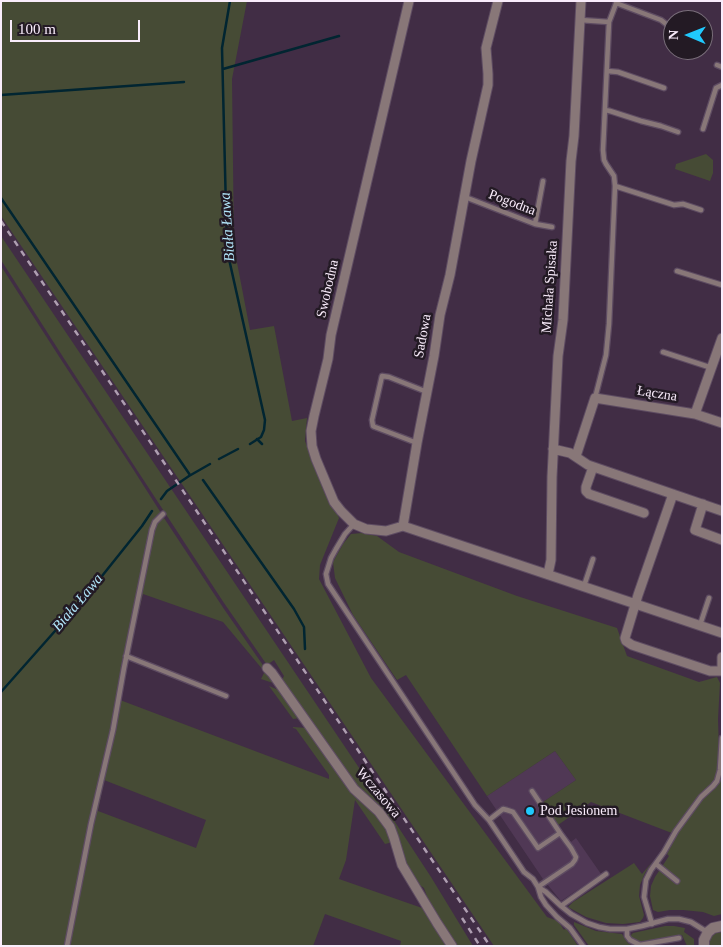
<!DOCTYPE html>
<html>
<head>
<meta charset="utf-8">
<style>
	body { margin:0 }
	#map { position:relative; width:723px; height:947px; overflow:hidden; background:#412d45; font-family:"Times New Roman",serif }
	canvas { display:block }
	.frame { position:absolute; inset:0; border:2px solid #f9ecfb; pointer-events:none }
	.north { position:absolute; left:663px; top:10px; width:50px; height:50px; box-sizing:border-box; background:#231a24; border:1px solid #796e7a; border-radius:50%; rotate:271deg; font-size:14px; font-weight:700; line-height:20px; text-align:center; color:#f9ecfb }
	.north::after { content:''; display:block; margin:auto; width:18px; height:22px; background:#20c9fd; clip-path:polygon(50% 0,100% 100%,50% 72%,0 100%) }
	.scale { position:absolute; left:10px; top:20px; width:130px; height:22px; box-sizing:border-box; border:2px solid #f9ecfb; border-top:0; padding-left:6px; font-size:15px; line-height:18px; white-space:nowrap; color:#f9ecfb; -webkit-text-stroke:4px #231a24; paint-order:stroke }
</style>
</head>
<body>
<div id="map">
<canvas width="723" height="947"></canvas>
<div class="frame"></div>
<div class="north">N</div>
<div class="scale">100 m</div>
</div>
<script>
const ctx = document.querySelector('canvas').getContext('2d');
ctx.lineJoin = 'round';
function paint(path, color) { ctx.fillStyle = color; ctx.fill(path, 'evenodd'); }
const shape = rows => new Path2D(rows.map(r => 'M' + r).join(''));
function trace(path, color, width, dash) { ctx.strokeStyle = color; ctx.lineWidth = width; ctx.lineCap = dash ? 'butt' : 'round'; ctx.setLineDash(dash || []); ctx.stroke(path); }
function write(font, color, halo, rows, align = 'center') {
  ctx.font = font + ' "Times New Roman",serif'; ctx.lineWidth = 5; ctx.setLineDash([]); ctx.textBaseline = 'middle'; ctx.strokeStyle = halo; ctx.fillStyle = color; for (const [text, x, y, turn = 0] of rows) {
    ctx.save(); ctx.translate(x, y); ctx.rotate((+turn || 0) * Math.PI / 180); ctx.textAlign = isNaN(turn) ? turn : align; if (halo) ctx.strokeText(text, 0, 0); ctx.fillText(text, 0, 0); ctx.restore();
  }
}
const built = shape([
	[555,751,576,780,543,802,558,825,571,842,576,838,601,874,561,901,543,879,487,796]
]);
const green = shape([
	[1,1,247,1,232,79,234,247,250,330,274,326,292,421,307,418,305,441,312,459,339,518,320,565,319,579,371,678,547,917,558,921,564,930,566,928,578,946,494,946,1,216],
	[706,154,713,160,713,173,710,181,675,169,676,164],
	[1,236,376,793,431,877,473,946,455,946,429,902,424,888,418,884,407,869,397,836,360,790,282,680,284,676,274,660,267,665,224,603,65,360,1,260],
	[1,266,60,358,133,469,161,513,156,518,158,522,164,518,224,609,276,684,261,679,264,673,263,670,223,622,143,594,128,654,120,700,329,779,329,775,296,729,293,728,293,727,307,728,376,813,387,827,392,841,389,843,385,844,355,800,346,860,339,879,425,909,448,946,400,946,401,941,325,914,313,946,1,946],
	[104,780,206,820,196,848,98,811],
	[362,533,377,536,399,552,517,596,617,628,627,656,699,682,717,677,720,683,718,719,719,752,722,753,722,914,714,916,703,912,683,910,670,910,658,912,653,910,650,896,651,886,655,877,669,856,667,854,677,835,591,802,558,825,543,802,576,780,555,751,487,796,406,675,397,680,353,615,335,578,333,562,343,544,351,534],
	[269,686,281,691,300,718,293,719],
	[653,861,645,873,640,885,639,896,644,915,643,918,640,922,623,924,606,923,586,917,568,907,573,902,634,863,642,874],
	[574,922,596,931,622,934,628,943,633,946,589,946,574,925],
	[665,926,674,926,685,928,684,932,694,939,694,946,687,946,682,935,643,942,635,940,631,937,631,935,633,933],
	[722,932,722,946,710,946,710,940,712,936,716,933]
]);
const stream = shape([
	[230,1,222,48,227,250,265,420,264,430,261,437,250,444],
	[223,69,339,36],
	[1,95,184,82],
	[1,198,190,475],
	[257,439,262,444],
	[219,459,238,449],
	[203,480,294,609,304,627,305,649],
	[161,499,167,491,189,476,210,464],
	[1,692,86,596,142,526,152,511]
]);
const service = shape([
	[616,3,661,20,670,27,669,31],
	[580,20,609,22],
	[717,65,722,67],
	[607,71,618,72,664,88],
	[605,110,610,111,641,121,661,126,678,132],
	[703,129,716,88,722,85],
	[615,186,674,205,683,204,701,210],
	[465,197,535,224,552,227],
	[535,224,543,181],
	[677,271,722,285],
	[663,352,712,368],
	[595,398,606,355,609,324,615,186,614,176,606,164,604,160,603,150,609,22,617,1],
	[417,443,375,427,373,426,372,420,382,376,389,377,427,392],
	[354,524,345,534,336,549,331,558,326,574,328,584,475,805,489,820,524,872,533,879,538,887,541,897,546,905,557,917,570,928,583,946],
	[584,586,593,559],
	[700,625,709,598],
	[126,656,226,696],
	[532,791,560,833],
	[489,820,503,809,507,810,513,812,538,848,560,833,571,848,576,857,575,860,572,864,538,887],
	[656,864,677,881],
	[538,887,546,892,561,906,571,914,587,923,599,927,610,929,627,929,642,926,668,919,679,919,691,922,707,932],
	[561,906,606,874],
	[652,924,644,897,646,880,651,870,664,852,676,831,701,797,713,786,717,781,720,770,722,738],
	[627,929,627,936,630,940,640,945,679,938],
	[67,946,91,824,113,730,124,668,152,530,155,522,163,514]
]);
const minor = shape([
	[695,414,722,338],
	[553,449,570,453,588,465,722,511],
	[576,456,595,398,695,414,722,423],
	[593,467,586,487,586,491,589,494,644,513],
	[673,494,638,595,625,638,626,641,632,645,710,671,722,671,722,657],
	[703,504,695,530,722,540],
	[403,526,386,531,366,529,354,524,341,511,334,502,316,459,312,446,311,431,314,416,328,359,331,335,409,1],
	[403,526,417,443,434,356,440,315,450,275,471,161,488,85,488,74,486,48,498,1],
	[403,526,722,633],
	[548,574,551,560,552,477,558,356,563,320,571,161,574,136,581,1],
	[267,668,272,673,354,789,379,812,390,827,394,838,402,865,437,923,452,946]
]);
const tertiary = shape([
	[704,946,704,940,708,932,713,928,722,926]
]);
const rail = shape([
	[1,221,490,946],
	[462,918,480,946]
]);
const markers = [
	[530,811,5,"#20c9fd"]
];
const streetNames = [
	["Pogodna",512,203,21],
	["Michała Spisaka",550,287,-86],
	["Swobodna",328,289,-77],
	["Sadowa",423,336,-80],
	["Łączna",657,394,9],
	["Wczasowa",378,793,50]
];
const poiNames = [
	["Pod Jesionem",540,811]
];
const waterNames = [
	["Biała Ława",228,227,-94],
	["Biała Ława",78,603,-50]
];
paint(built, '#503855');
paint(green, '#464b35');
trace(stream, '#012531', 2.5);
trace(service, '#5e4c62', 7);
trace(minor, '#5e4c62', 11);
trace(tertiary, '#5e4c62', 12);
trace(service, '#887778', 4.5);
trace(minor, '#887778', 9);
trace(tertiary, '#887778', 10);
trace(rail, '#ae9eb1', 2.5, [6, 6]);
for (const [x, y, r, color] of markers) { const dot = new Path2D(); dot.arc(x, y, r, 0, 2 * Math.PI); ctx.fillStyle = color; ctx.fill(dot); trace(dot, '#231a24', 2); }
write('14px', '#f9ecfb', '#231a24', streetNames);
write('14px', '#f9ecfb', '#231a24', poiNames, 'left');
write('italic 15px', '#b1e5f9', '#231a24', waterNames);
</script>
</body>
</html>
